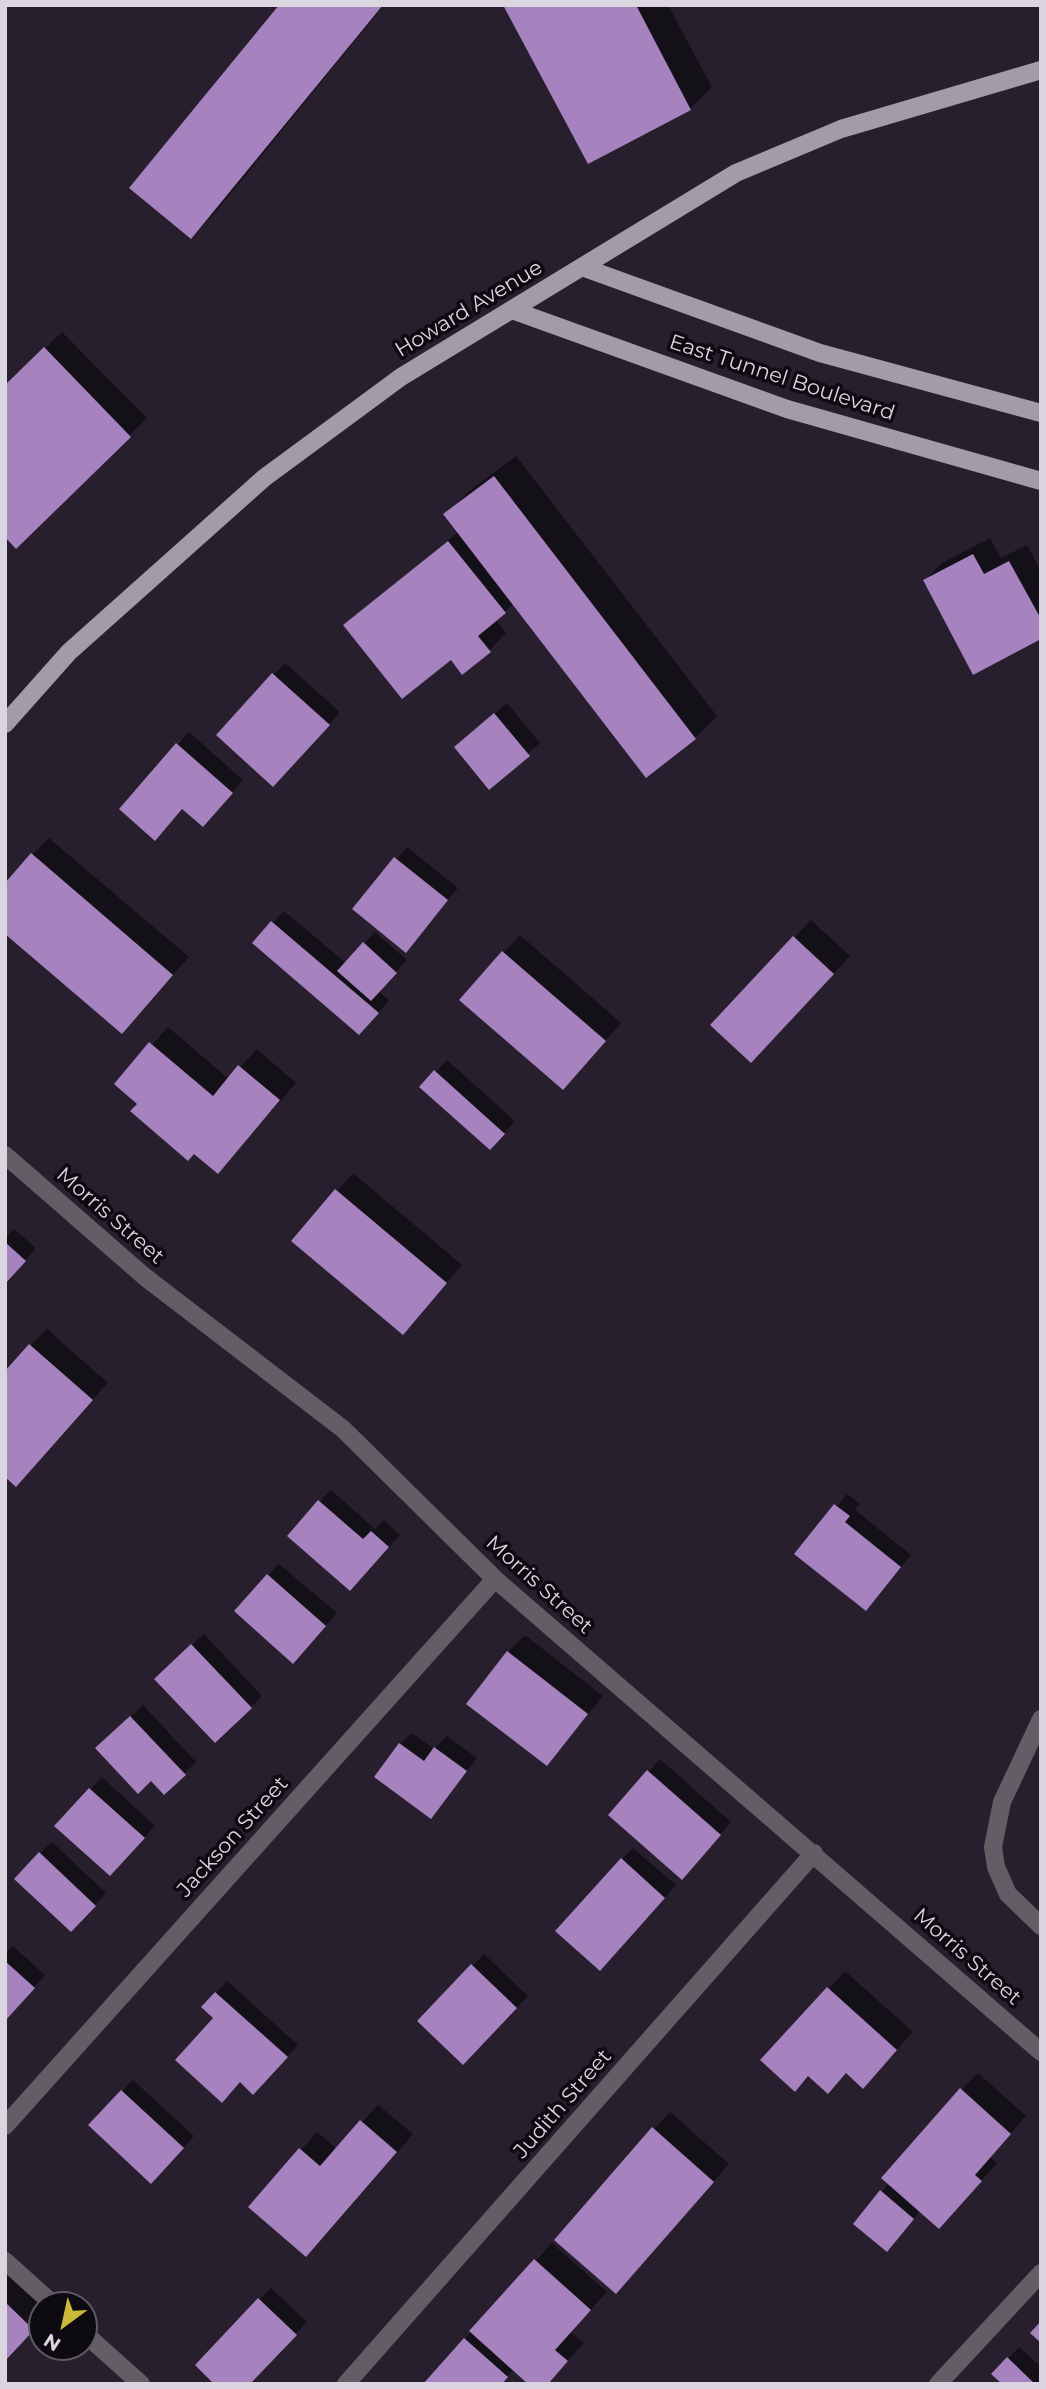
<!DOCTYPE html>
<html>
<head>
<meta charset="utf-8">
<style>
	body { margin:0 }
	#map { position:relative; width:1046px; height:2389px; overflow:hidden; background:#271f2d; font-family:Montserrat,sans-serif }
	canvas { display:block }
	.frame { position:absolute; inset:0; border:7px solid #dbd5df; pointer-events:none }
	.north { position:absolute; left:28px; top:2291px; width:70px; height:70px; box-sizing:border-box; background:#0e0a11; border:2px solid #605b63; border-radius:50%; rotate:213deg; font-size:19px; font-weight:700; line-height:28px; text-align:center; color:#dbd5df }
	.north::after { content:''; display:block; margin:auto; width:24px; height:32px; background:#cbb939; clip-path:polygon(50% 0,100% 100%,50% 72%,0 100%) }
</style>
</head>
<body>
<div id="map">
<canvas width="1046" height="2389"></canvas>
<div class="frame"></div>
<div class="north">N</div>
</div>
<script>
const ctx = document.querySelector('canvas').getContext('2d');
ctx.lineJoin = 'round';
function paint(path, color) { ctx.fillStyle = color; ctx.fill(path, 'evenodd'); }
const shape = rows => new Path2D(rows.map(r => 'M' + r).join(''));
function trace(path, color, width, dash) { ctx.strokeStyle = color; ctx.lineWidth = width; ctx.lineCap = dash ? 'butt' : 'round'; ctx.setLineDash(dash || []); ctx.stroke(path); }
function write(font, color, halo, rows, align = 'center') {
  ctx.font = font + ' Montserrat,sans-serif'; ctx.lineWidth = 7; ctx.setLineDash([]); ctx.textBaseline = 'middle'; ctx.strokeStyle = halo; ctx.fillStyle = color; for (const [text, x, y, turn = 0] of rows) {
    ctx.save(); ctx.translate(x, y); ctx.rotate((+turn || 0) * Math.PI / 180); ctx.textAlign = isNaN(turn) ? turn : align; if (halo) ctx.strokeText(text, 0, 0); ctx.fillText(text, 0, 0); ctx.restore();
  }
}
const shadow = shape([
	[281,5,384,5,213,215,191,237],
	[505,5,668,5,712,87,690,108,589,161],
	[62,332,147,418,16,546,5,387],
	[516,456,717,716,695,738,646,775,514,603,496,620,506,633,490,650,451,658,346,626,459,531,446,515,467,493],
	[990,538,1001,558,1027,545,1041,571,1041,637,925,580,942,563],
	[285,663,340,712,285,773,218,735],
	[507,703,540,743,489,787,456,747],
	[189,732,243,780,214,814,183,808,166,827,121,808],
	[49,838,189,957,122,1032,32,855],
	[407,847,458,888,406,950,355,909],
	[284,911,346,963,375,932,407,960,378,991,389,1000,371,1022,254,943],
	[811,920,850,956,768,1044,712,1025],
	[520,935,621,1023,563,1088,461,1000],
	[168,1027,229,1079,257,1049,296,1083,218,1172,117,1084],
	[447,1060,515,1121,501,1136,436,1072],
	[353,1173,462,1265,403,1333,293,1241],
	[14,1229,36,1248,5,1283,5,1238],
	[47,1329,108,1383,16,1485,30,1346],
	[331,1490,375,1529,384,1520,400,1535,362,1577,320,1501],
	[847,1494,860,1504,855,1510,911,1555,865,1609,797,1554],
	[279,1564,337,1613,304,1650,268,1575],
	[204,1634,262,1696,251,1707,168,1667],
	[525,1635,603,1696,547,1764,508,1652],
	[143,1705,196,1762,164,1793,109,1737],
	[412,1733,434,1749,447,1736,477,1758,431,1817,400,1744],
	[660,1759,731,1822,693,1866,610,1815],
	[102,1777,155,1826,122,1863,57,1825],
	[52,1842,106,1893,83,1918,40,1853],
	[633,1848,676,1885,612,1957,622,1859],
	[13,1946,45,1975,5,2020,5,1954],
	[484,1954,528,1996,463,2063,419,2021],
	[845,1971,913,2032,879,2069,847,2072,828,2092,809,2075,795,2089,763,2060],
	[227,1981,298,2045,265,2081,240,2080,216,2018,216,1993],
	[978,2073,1026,2116,990,2157,997,2163,956,2209,921,2210,887,2250,882,2192,961,2090],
	[133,2080,194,2136,162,2170,122,2091],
	[378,2105,413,2134,323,2238,250,2207,317,2132,337,2149],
	[670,2112,729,2164,633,2274,654,2129],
	[552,2243,607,2292,570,2332,584,2343,556,2374,514,2369,500,2384,465,2339],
	[5,2270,42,2305,42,2320,5,2359],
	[271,2288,307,2322,249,2384,197,2365],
	[1019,2347,1041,2367,1041,2384,1005,2384,994,2374]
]);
const building = shape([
	[279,5,383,5,191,239,129,188],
	[503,5,636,5,691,110,588,164],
	[44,347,131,437,16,549,5,537,5,385],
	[494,476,696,739,646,778,443,514],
	[448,541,506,613,478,636,491,652,462,675,451,660,402,699,343,625],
	[973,554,984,574,1009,561,1041,619,1041,639,973,675,923,580],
	[272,673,330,725,273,787,216,735],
	[494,713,530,756,489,790,454,747],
	[176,743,233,793,203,827,182,809,155,841,119,809],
	[31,853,173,975,122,1034,5,934,5,883],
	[394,857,448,900,406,953,352,909],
	[271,921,379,1013,359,1035,252,943],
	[793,936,834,974,751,1063,710,1025],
	[363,942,397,973,371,1001,337,971],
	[502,951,606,1041,563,1090,459,1000],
	[149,1042,213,1096,238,1065,280,1100,218,1174,194,1154,188,1161,130,1111,137,1104,114,1084],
	[434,1070,505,1134,490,1150,419,1087],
	[335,1189,447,1283,403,1335,291,1241],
	[5,1242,26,1261,5,1284],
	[29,1344,93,1400,16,1487,5,1477,5,1371],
	[318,1500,363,1539,371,1531,389,1547,350,1591,287,1536],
	[834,1504,850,1516,845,1522,901,1567,866,1611,794,1554],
	[267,1574,326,1626,293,1664,234,1611],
	[191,1644,252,1708,215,1743,154,1679],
	[507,1651,588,1714,547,1766,466,1704],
	[130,1716,186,1775,164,1795,151,1781,138,1794,95,1748],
	[399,1743,424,1761,434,1747,467,1771,431,1819,374,1777],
	[647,1770,721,1835,682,1880,608,1815],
	[89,1788,145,1838,110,1876,54,1826],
	[39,1852,96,1906,71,1932,14,1879],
	[621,1858,665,1898,600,1971,555,1931],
	[5,1961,35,1988,5,2021],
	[471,1964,517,2008,463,2065,417,2021],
	[827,1987,897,2050,863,2089,846,2073,828,2094,808,2076,795,2092,760,2060],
	[215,1992,288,2057,253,2095,240,2082,222,2103,175,2060,213,2018,201,2007],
	[960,2088,1011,2134,975,2175,982,2181,939,2229,881,2178],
	[121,2090,184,2148,151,2184,88,2125],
	[360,2120,397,2152,306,2257,248,2207,299,2148,320,2166],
	[652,2127,714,2182,616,2294,554,2240],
	[880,2190,914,2219,887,2252,853,2224],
	[534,2259,591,2310,555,2350,568,2361,548,2384,528,2384,469,2331],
	[258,2298,297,2335,250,2384,214,2384,195,2365],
	[5,2302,34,2330,5,2361],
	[1041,2321,1041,2343,1030,2333],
	[464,2338,508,2377,502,2384,423,2384],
	[1007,2357,1035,2384,1002,2384,991,2374]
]);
const minor = shape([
	[5,1155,145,1277,343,1429,495,1579,1041,2052],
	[1041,1719,1002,1802,993,1847,996,1867,1008,1894,1041,1926],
	[5,2126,495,1579],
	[5,2261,54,2305],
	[84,2333,141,2384],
	[346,2384,814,1853],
	[938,2384,1041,2273]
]);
const major = shape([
	[582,267,820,353,1041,413],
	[512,310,787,409,1041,481],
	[5,724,69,652,264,478,401,377,736,173,841,129,1041,70]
]);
const streetNames = [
	["Howard Avenue",469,309,-31],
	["East Tunnel Boulevard",782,378,18],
	["Morris Street",110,1216,41],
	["Morris Street",539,1585,42],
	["Jackson Street",233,1837,-48],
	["Morris Street",967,1957,41],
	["Judith Street",563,2104,-49]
];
paint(shadow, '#0007');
paint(building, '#a682bf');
trace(minor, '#635e66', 18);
trace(major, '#a39aaa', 18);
write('21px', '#dbd5df', '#0e0a11', streetNames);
</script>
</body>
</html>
